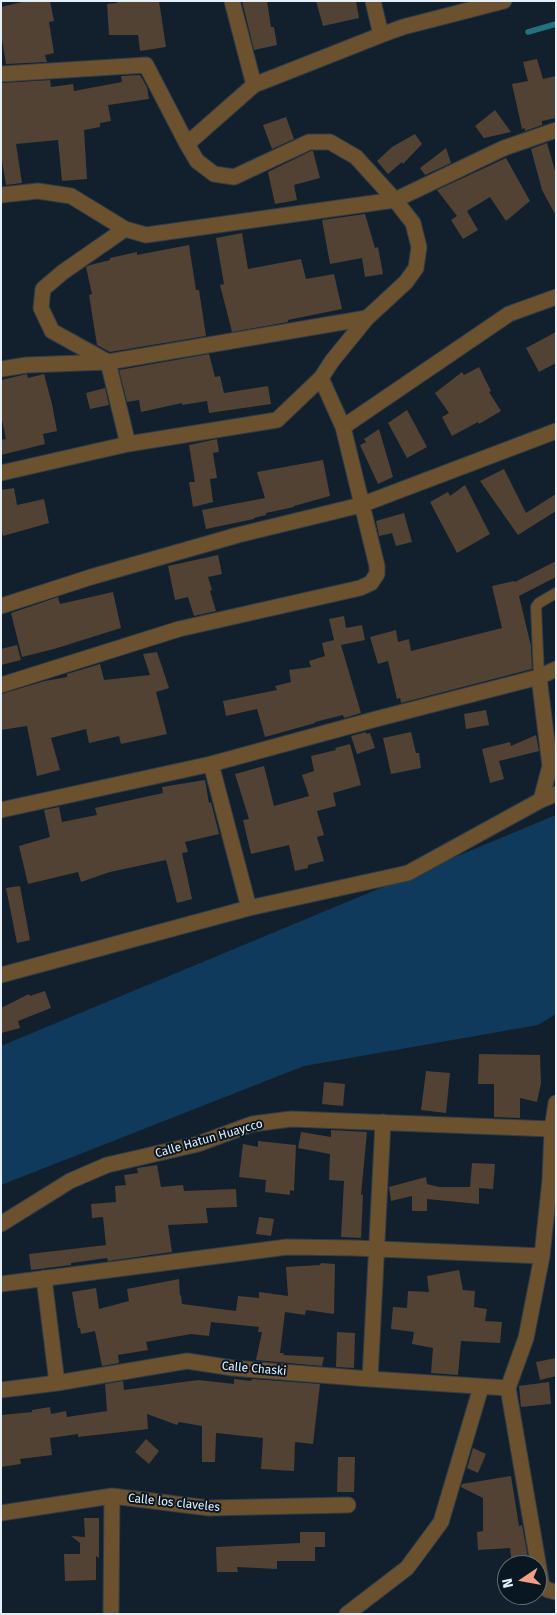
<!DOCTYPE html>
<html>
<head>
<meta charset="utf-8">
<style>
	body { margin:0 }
	#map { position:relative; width:557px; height:1615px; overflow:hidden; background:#12202d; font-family:"Fira Sans",sans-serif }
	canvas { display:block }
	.frame { position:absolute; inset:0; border:2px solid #e5eff8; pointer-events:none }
	.north { position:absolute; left:497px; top:1555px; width:50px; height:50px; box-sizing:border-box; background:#091723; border:1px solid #616d78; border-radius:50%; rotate:258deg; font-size:14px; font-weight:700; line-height:20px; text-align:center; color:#e5eff8 }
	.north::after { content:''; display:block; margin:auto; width:18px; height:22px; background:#f39f86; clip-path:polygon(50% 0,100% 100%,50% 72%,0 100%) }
</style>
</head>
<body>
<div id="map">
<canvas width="557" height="1615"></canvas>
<div class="frame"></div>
<div class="north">N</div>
</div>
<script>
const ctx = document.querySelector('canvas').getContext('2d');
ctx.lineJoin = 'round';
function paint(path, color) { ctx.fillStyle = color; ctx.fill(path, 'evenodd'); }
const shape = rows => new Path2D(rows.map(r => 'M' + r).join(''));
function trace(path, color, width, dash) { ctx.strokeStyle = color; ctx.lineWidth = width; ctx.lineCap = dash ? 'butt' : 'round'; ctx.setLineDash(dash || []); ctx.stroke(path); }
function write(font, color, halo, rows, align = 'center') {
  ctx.font = font + ' "Fira Sans",sans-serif'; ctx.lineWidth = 4; ctx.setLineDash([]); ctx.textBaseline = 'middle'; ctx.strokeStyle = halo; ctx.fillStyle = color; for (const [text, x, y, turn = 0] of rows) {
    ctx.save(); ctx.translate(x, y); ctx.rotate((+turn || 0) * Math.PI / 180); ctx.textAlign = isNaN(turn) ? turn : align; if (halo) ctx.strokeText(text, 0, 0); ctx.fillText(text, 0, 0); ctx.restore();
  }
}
const green = shape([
	[556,815,556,1014,538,1025,304,1066,1,1185,1,1046]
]);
const stream = shape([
	[528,32,556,24]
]);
const building = shape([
	[26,1,50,1,54,21,49,22,54,53,45,55,47,62,6,64,1,33,1,7],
	[117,1,159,1,166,47,140,51,138,35,109,35,107,4,117,3],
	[242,1,267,1,271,27,274,27,277,45,254,50],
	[316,1,356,1,359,18,323,26],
	[537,59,543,79,556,76,556,118,542,121,542,125,525,131,525,128,522,129,512,84,528,81,523,62],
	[140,75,147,87,149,99,108,105,111,121,100,123,100,127,84,130,87,179,62,181,58,140,16,144,22,183,6,185,1,155,1,83,50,80,51,87,73,84,74,91,122,82,121,76],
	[495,110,511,132,484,138,475,126],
	[286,117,294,139,272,149,263,125],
	[415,134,422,144,403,164,402,162,388,174,377,161,392,147],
	[547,143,556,174,556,216,542,190,531,149],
	[446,148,451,163,425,175,420,168],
	[311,151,313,151,320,178,294,185,297,200,275,204,268,172],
	[506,158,530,201,506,221,490,197,467,211,478,230,463,239,451,220,457,216,437,190],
	[365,214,375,248,378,247,383,274,365,277,362,258,330,264,322,220],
	[242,233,248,269,301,259,306,279,334,274,342,309,288,320,288,322,232,332,220,285,224,284,216,238],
	[189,245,196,290,199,290,206,336,110,352,97,345,89,295,92,294,86,267,90,265,110,260,110,258,137,252,137,255],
	[556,332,556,363,539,372,526,348],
	[209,354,215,377,220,376,224,393,268,386,271,404,209,413,207,401,182,405,182,403,141,412,139,400,127,402,119,370],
	[479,367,491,391,489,392,501,411,479,424,478,422,452,436,442,417,449,413,435,393,462,372,464,375],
	[27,374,28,378,44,374,52,404,57,431,43,434,45,444,1,455,1,440,6,439,1,415,1,380],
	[105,388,109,405,90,409,86,393],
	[407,410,427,447,407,458,388,423],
	[379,429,393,477,378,484,360,445,366,442,364,439],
	[217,439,219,452,213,453,217,478,210,479,213,502,193,507,189,482,195,482,189,445],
	[323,460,330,496,294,506,294,507,266,513,266,515,254,518,254,519,206,529,202,510,265,498,257,472],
	[504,469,526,513,556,494,556,511,518,535,480,481],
	[465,485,490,534,457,553,430,502,448,492,450,496],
	[14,488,17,505,44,499,49,523,3,536,1,528,1,490],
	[404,513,412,542,396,546,392,533,379,536,376,521],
	[218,555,222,574,208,577,212,590,210,591,216,611,194,616,188,597,175,600,168,566],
	[556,561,556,577,519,596,531,646,532,669,401,703,400,698,397,699,388,661,378,664,370,637,396,630,398,642,409,639,411,651,502,628,492,586,514,581,515,582],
	[113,592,121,628,54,649,22,657,11,613,58,597,60,604],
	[344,616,346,628,362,625,365,640,341,645,361,713,344,718,343,715,315,722,315,723,265,737,257,709,226,716,223,701,277,690,275,686,291,682,289,670,311,667,309,661,325,656,322,643,334,640,329,619],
	[17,645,21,660,1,665,1,649],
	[157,652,169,688,156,692,167,734,121,744,119,736,89,743,86,729,51,738,60,770,37,776,27,726,1,730,1,694,45,681,67,677,67,674,100,664,104,680,150,675,143,654],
	[486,710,489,725,466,729,464,714],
	[366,732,366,734,370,733,375,748,357,754,351,736],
	[411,732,416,753,419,753,421,768,391,774,383,738],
	[536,735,539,751,499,761,504,779,490,783,482,749,510,742,511,746],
	[350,744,361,785,333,793,336,806,317,811,324,835,317,837,324,861,308,865,308,868,295,871,289,845,251,854,243,820,249,819,235,774,264,766,274,806,309,796,302,775,314,771,311,756,336,750,335,748],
	[205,780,209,803,211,802,219,834,185,842,188,852,182,853,192,899,177,903,166,860,110,872,81,882,78,872,28,884,19,846,50,837,44,810,59,807,62,822,97,815,95,808,163,793,162,787],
	[20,886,30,940,17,943,6,888],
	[45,991,51,1008,18,1021,20,1028,1,1033,1,1008,29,994,30,996],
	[479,1054,540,1055,541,1083,537,1102,520,1098,520,1118,494,1117,494,1084,478,1084],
	[426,1071,450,1073,446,1113,421,1110],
	[324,1082,345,1084,343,1106,322,1104],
	[331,1130,367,1132,361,1195,363,1194,361,1238,341,1237,344,1181,329,1180,330,1154,298,1148,301,1132,331,1137],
	[258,1141,296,1145,294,1191,290,1190,290,1195,265,1192,266,1180,239,1177,243,1144,258,1147],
	[472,1163,495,1164,493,1189,479,1188,479,1204,427,1199,427,1211,412,1211,412,1196,391,1201,389,1187,426,1177,427,1184,439,1187,470,1187],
	[157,1165,161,1187,183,1185,184,1191,236,1189,237,1207,206,1208,208,1223,168,1225,172,1252,108,1261,107,1258,71,1263,71,1265,31,1270,29,1254,106,1245,103,1217,92,1218,91,1204,116,1202,115,1186,126,1185,124,1175,138,1173,137,1168],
	[259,1217,274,1219,271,1236,256,1234],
	[321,1263,335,1264,334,1314,306,1310,305,1315,285,1312,280,1353,284,1353,283,1355,324,1357,322,1366,256,1360,262,1332,258,1332,259,1327,211,1322,209,1336,191,1334,146,1342,148,1350,118,1355,119,1363,102,1366,95,1331,81,1334,80,1328,78,1328,72,1292,96,1288,99,1309,129,1301,127,1289,179,1279,180,1296,181,1295,182,1304,236,1311,238,1296,259,1298,259,1292,288,1296,286,1267,320,1265],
	[459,1270,463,1290,475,1291,474,1307,487,1309,485,1321,502,1322,500,1343,461,1341,458,1375,431,1373,433,1348,412,1344,414,1332,391,1329,393,1307,407,1308,408,1291,429,1292,427,1276],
	[337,1332,355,1333,354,1368,336,1367],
	[556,1358,556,1376,540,1380,536,1362],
	[234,1379,251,1381,252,1379,320,1384,313,1444,295,1442,294,1471,261,1469,263,1438,216,1433,215,1462,202,1462,202,1426,179,1422,177,1425,147,1414,148,1429,78,1437,78,1434,50,1438,52,1455,20,1459,21,1464,1,1467,1,1415,32,1412,32,1410,50,1407,51,1414,66,1411,67,1417,107,1411,105,1384,123,1381,124,1390,198,1380,234,1384],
	[549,1382,551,1404,521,1407,519,1386],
	[146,1439,159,1451,149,1464,135,1452],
	[473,1448,486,1454,478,1473,467,1468],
	[338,1457,355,1457,354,1492,337,1492],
	[511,1476,519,1526,522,1525,529,1563,512,1565,510,1548,478,1550,477,1532,483,1531,483,1498,461,1487,462,1484],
	[84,1518,99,1518,99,1558,96,1556,96,1580,65,1581,64,1554,80,1554,80,1543,71,1536,85,1537],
	[300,1532,325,1532,325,1547,315,1547,315,1561,277,1561,277,1569,237,1567,238,1572,217,1572,216,1547,300,1543]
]);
const lane = shape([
	[539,677,536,607,539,603,556,593]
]);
const street = shape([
	[232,1,254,85],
	[373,1,381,35],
	[1,74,146,65,187,144],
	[1,195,38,191,71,196,125,229,146,235,395,200,504,148,556,130],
	[125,229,63,272,43,289,41,308,52,331,108,362,128,444],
	[1,369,27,365,108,362,367,318,406,282,416,268,419,247,413,223,395,200,356,157,330,142,309,142,234,177,214,174,197,161,187,144,254,85,381,35,403,27,504,1],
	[343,427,509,314,556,297],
	[1,473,128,444,277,420,321,378,332,361,367,318],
	[1,606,91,577,238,535,361,505,556,431],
	[539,677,550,766,541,800],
	[1,685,179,629,360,588,371,583,377,574,377,566,343,427,321,378],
	[211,764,249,908],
	[1,810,211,764,376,719,539,677,556,669],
	[1,975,249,908,408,873,541,800,556,794],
	[550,1180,542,1256,526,1338,508,1388,542,1586,548,1590,556,1592],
	[551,1188,550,1180,552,1129,556,1103],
	[1,1224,70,1181,107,1165,198,1144,252,1124,291,1119,552,1129],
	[44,1278,57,1383],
	[1,1284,287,1247,355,1248,542,1256],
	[370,1379,383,1122],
	[1,1390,57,1383,187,1361,233,1368,370,1379,508,1388],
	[1,1513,112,1496,209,1508,348,1505],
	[111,1614,112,1496],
	[347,1614,407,1568,441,1522,481,1387]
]);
const streetNames = [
	["Calle Hatun Huaycco",209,1139,-16],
	["Calle Chaski",254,1369,5],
	["Calle los claveles",174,1503,6]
];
paint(green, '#103a5b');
trace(stream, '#22737e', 5.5);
paint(building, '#514233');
trace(lane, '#303d49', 12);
trace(street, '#303d49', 17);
trace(lane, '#6b512e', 10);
trace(street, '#6b512e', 15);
write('12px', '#e5eff8', '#091723', streetNames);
</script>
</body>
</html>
